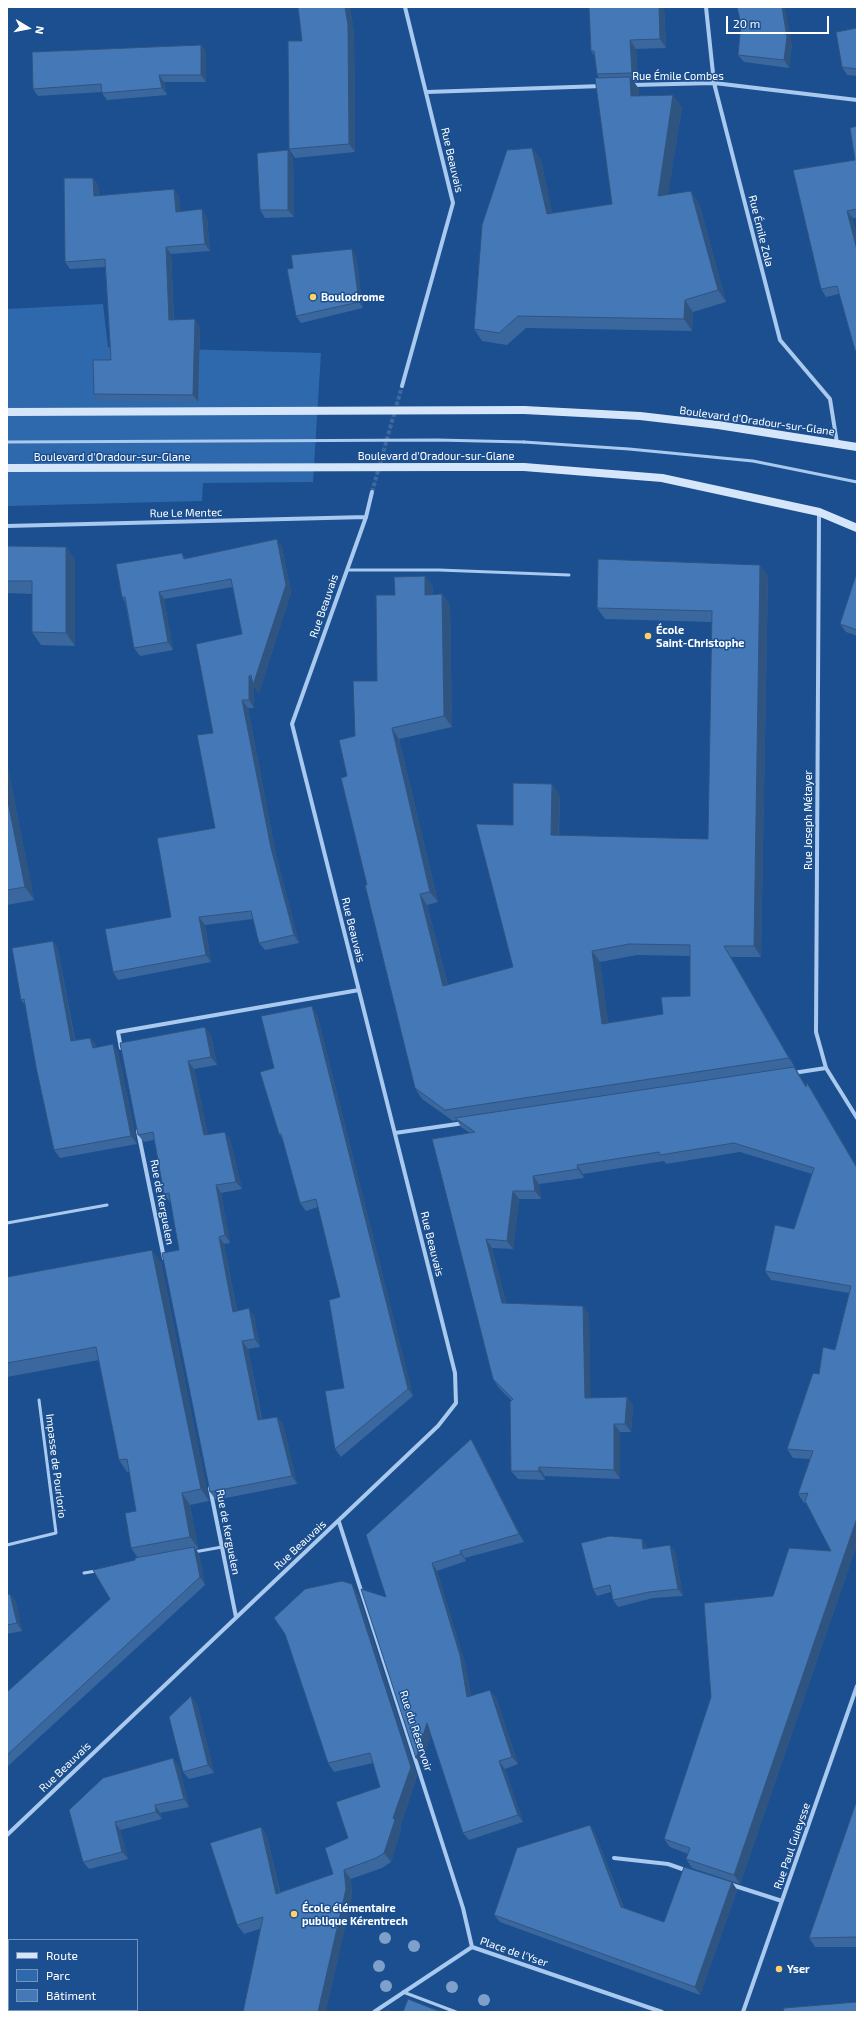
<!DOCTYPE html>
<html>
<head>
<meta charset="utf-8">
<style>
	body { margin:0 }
	#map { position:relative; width:864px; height:2019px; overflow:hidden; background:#1b4f8f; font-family:"Exo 2",sans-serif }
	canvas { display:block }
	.frame { position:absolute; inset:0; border:8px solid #fff; pointer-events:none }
	.legend { position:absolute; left:8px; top:1939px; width:130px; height:72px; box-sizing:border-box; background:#1b4f8f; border:1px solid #7695bc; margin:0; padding:5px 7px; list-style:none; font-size:12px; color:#fff }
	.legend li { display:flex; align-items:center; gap:8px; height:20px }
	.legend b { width:20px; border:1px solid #7695bc }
	.north { position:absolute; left:8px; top:8px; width:40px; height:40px; -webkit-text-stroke:3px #1b4f8f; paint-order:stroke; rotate:100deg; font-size:11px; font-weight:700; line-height:16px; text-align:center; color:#fff }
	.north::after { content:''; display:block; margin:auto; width:14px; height:18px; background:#fff; clip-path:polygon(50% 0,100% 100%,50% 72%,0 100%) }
	.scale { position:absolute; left:726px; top:16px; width:103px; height:18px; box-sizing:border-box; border:2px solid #fff; border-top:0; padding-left:5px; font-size:12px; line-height:14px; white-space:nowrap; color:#fff; -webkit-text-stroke:3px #1b4f8f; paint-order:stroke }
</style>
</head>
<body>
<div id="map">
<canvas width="864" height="2019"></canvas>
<div class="frame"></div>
<ul class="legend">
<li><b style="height:5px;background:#d6e6fa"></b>Route</li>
<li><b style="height:11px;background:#2e69ad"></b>Parc</li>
<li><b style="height:11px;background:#4478b7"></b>Bâtiment</li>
</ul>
<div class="north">N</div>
<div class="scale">20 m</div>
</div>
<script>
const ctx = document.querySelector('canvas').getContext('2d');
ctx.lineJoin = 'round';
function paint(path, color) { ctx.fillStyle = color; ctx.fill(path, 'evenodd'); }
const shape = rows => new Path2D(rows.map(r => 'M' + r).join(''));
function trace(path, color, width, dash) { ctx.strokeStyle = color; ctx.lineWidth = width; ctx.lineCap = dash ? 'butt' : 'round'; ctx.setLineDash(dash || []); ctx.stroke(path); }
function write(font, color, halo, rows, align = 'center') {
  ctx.font = font + ' "Exo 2",sans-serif'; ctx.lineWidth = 3; ctx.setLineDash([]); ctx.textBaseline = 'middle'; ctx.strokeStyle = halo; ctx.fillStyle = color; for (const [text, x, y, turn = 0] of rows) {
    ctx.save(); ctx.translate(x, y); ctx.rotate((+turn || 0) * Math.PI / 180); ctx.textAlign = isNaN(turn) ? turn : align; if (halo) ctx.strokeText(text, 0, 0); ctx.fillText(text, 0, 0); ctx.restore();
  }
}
const green = shape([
	[103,304,108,347,321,353,313,482,203,483,202,501,7,506,7,309]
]);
const minorTunnel = shape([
	[372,492,402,386]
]);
const service = shape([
	[524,442,629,449,753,461,857,482],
	[347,570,439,570,569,575],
	[7,1223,107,1205],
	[7,1545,56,1533,39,1400],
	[194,1552,222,1547],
	[84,1573,96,1571],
	[403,1992,456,2012]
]);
const minor = shape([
	[706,7,714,83,780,340,830,399,837,443],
	[633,85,714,83,857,100],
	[427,92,602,86],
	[402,386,453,203,405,7],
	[819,513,816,1032,826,1068,857,1118],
	[7,526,366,517],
	[121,1048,118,1032,359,990],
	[793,1073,826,1068],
	[138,1131,164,1258],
	[395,1133,464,1123],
	[210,1488,236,1617],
	[339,1522,463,1908,472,1947],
	[7,1835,438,1426,456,1403,455,1373,292,724,366,517,372,492],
	[614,1858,668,1864,688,1871],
	[729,1884,782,1901],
	[472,1947,662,2012],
	[374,2012,472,1947],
	[743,2012,857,1686]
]);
const secondary = shape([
	[524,410,640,416,718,425,857,447],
	[452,467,524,467,662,478,819,512,857,528]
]);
const serviceBridge = shape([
	[7,442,437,440,524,442]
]);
const secondaryBridge = shape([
	[7,412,524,410],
	[7,468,452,467]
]);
const trees = [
	[385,1938],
	[414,1946],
	[379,1966],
	[386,1986],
	[452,1987],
	[484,2000]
];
const wall = shape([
	[298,7,350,7,354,34,355,152,295,158,289,149,302,41],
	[664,7,666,48,636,49,638,82,634,82,639,89,639,96,682,107,668,194,699,203,726,302,693,312,692,331,526,328,507,345,482,341,474,329,532,148,541,160,552,213,612,204,599,78,597,74,595,57,591,51],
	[741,24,792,44,789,68,744,62,738,55],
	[857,28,857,76,847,75,842,67],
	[201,45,206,52,206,82,164,82,167,95,107,100,102,93,102,92,38,96,33,89],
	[857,126,857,218,853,218,839,294,826,297,821,289,855,160],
	[288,150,293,158,294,217,265,218,260,210],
	[93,178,98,185,99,196,179,196,180,211,207,217,210,251,171,254,174,320,200,327,198,402,99,401,94,394,111,360,105,267,70,269,65,262],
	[356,256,363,308,301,323,296,316,293,268],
	[7,546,66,547,75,560,75,646,41,645,32,632,32,594,7,593],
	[282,547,291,592,259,693,254,687,254,708,248,708,276,855,299,943,265,950,259,943,253,919,205,925,211,962,118,980,113,972,171,917,215,828,213,733,242,634,233,587,164,599,173,650,140,656,134,648,125,602,122,597,186,558],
	[768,575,761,957,731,957,796,1069,806,1086,807,1083,813,1092,857,1167,857,1544,740,1884,692,1868,686,1859,688,1854,670,1847,664,1839,773,1596,831,1551,806,1503,804,1503,798,1494,810,1459,793,1458,787,1449,819,1374,835,1350,849,1293,771,1280,765,1271,794,1229,812,1174,740,1152,666,1164,664,1161,583,1174,584,1178,539,1184,541,1199,519,1199,513,1249,492,1248,506,1303,589,1314,590,1398,633,1405,631,1432,620,1432,620,1479,545,1476,545,1480,518,1479,511,1471,512,1401,499,1388,493,1379,470,1133,461,1127,457,1120,453,1121,422,1099,415,1088,367,885,347,776,355,736,377,681,395,595,425,576,433,587,432,595,442,594,450,605,452,727,399,739,438,902,427,905,448,985,513,967,513,825,560,795,559,836,708,839,712,622,605,619,597,608],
	[637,955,690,956,690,996,663,1014,608,1023,600,962],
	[857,575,857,636,846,632,840,624],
	[7,763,34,900,7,905],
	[53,941,58,949,75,1040,90,1038,96,1045,96,1048,118,1052,137,1144,60,1158,54,1150,26,1006,21,1000],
	[317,1014,413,1396,341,1457,335,1449,344,1388,340,1297,318,1207,306,1211,300,1203,283,1140,279,1134,274,1068],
	[211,1035,217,1065,194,1069,208,1135,225,1132,230,1139,242,1189,221,1193,230,1243,224,1244,237,1311,254,1316,260,1347,248,1349,262,1419,277,1417,283,1424,297,1484,216,1500,210,1492,179,1250,171,1202,170,1202,164,1194,154,1140,144,1142,138,1135,120,1043],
	[161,1262,209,1501,190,1505,198,1548,196,1549,199,1554,205,1585,7,1767,7,1692,110,1599,135,1560,138,1558,131,1548,136,1511,130,1472,127,1472,119,1460,99,1360,7,1377,7,1277],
	[476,1447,524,1542,465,1558,466,1561,437,1571,465,1663,471,1696,496,1697,518,1764,505,1769,523,1822,469,1840,463,1833,431,1735,421,1765,386,1597],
	[646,1545,647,1549,670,1545,675,1552,683,1596,653,1598,618,1607,613,1600,611,1592,597,1596,593,1589],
	[10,1594,16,1602,22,1631,7,1634,7,1595],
	[358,1594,417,1776,400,1827,401,1829,391,1862,382,1868,351,1879,352,1899,244,1934,237,1925,261,1827,267,1836,280,1892,333,1874,348,1838,380,1787,373,1763,334,1772,328,1763,286,1635,274,1618],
	[197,1704,214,1773,189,1779,183,1772],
	[179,1766,189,1807,160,1813,162,1819,120,1830,128,1859,89,1869,83,1862,69,1810],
	[857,1800,857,1947,815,1947,809,1938],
	[590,1825,595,1833,624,1908,664,1922,732,1882,737,1890,700,1995,500,1922,494,1915]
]);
const shadedWall = shape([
	[345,7,350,7,354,34,355,152,349,144],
	[659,7,664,7,666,48,660,39],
	[782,7,785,7,792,44,789,68,784,60],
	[630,40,636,49,638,82,632,73],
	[201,45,206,52,206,82,201,75],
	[159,75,164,82,167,95,162,88],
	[630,77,639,89,640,108,631,96],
	[673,95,682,107,666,208,658,196],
	[532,148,541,160,555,226,547,214],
	[288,150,293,158,294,217,288,210],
	[93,178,98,185,99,203,94,196],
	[174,189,179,196,181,219,176,212],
	[691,191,699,203,726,302,718,290],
	[202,209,207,217,210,251,205,244],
	[847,211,853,218,857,236,857,250],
	[166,247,171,254,174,328,169,320],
	[352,249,356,256,363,308,359,302],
	[685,300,693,312,692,331,684,319],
	[195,319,200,327,198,402,193,395],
	[277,539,282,547,291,592,259,693,254,687,254,708,249,700,249,676,254,683],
	[66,547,75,560,75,646,66,633],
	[182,553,188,560,184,559],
	[760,565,768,575,761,957,754,946],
	[425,576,433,587,432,605,425,595],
	[159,592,164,599,173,650,168,642],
	[442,594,450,605,452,727,444,716],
	[242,700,248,708,276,855,299,943,294,935,271,848],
	[392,728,399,739,438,902,430,892],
	[7,763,34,900,25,887,7,797],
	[552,784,560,795,558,846,551,835],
	[420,894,427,905,451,997,443,986],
	[199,917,205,925,211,962,206,955],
	[53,941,58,949,76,1049,71,1041],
	[724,946,731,957,796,1069,789,1058],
	[592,951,600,962,610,1035,602,1024],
	[312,1006,317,1014,413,1396,408,1389],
	[205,1027,211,1035,217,1065,211,1057],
	[90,1038,96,1045,98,1056,93,1048],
	[113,1044,118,1052,137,1144,131,1136],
	[188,1061,194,1069,210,1143,204,1135],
	[794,1067,800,1075,812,1096,806,1087],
	[807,1083,813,1092,857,1167,857,1168],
	[225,1132,230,1139,242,1189,236,1182],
	[577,1165,583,1174,584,1178,578,1169],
	[533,1176,539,1184,541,1199,535,1191],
	[216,1185,221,1193,230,1243,225,1235],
	[513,1191,519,1199,513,1249,507,1241],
	[219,1237,224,1244,238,1319,233,1312],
	[486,1239,492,1248,508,1312,502,1303],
	[152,1250,161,1262,209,1501,201,1489],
	[583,1306,589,1314,591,1406,585,1398],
	[249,1308,254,1316,260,1347,255,1339],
	[242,1341,248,1349,263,1428,258,1420],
	[627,1397,633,1405,631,1432,625,1424],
	[277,1417,283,1424,297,1484,292,1476],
	[614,1424,620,1432,620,1479,614,1470],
	[471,1439,476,1447,524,1542,519,1534],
	[539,1467,545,1476,545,1480,539,1471],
	[182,1493,190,1505,198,1548,190,1537],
	[857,1518,857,1544,740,1884,734,1875],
	[642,1539,646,1545,648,1555,643,1549],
	[670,1545,675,1552,683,1596,678,1589],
	[194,1547,199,1554,205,1585,200,1577],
	[460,1551,465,1558,466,1561,461,1554],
	[432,1563,437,1571,465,1663,473,1705,467,1697],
	[352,1584,358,1594,417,1776,400,1827,401,1829,391,1862,384,1853,393,1818],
	[10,1594,16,1602,22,1631,17,1623],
	[490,1690,496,1697,518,1764,512,1757],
	[191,1696,197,1704,214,1773,208,1765],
	[427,1723,433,1730,421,1765,416,1758],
	[173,1758,179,1766,189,1807,184,1799],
	[499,1761,505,1769,523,1822,518,1815],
	[155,1805,160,1813,162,1819,156,1812],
	[115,1822,120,1830,128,1859,122,1852],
	[590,1825,595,1833,626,1915,621,1907],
	[261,1827,267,1836,282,1903,276,1894],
	[344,1870,351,1879,352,1899,326,2012,318,2012],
	[732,1882,737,1890,700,1995,695,1987]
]);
const building = shape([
	[298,7,345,7,348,25,349,144,289,149,288,41,302,41,298,7],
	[589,7,659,7,660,39,630,40,632,73,597,74,594,51,591,51,589,7],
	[737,7,782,7,787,37,784,60,738,55,741,24,737,7],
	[857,28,857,69,842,67,836,32,857,28],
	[201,45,201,75,159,75,162,88,102,93,101,84,33,89,32,52,201,45],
	[630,77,631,96,673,95,658,196,691,191,718,290,685,300,684,319,518,316,499,333,474,329,482,225,507,150,532,148,547,214,612,204,595,78,630,77],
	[857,126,857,209,847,211,857,250,857,354,855,350,837,286,821,289,793,170,855,160,850,128,857,126],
	[288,150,288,210,260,210,257,153,288,150],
	[64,178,93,178,94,196,174,189,176,212,202,209,205,244,166,247,169,320,195,319,193,395,94,394,93,360,111,360,105,259,65,262,64,178],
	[352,249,359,302,296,316,287,269,293,268,291,255,352,249],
	[277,539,286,585,253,685,251,675,249,676,249,700,242,700,271,848,294,935,259,943,251,911,199,917,206,955,113,972,105,929,171,917,157,838,215,828,197,735,213,733,196,644,242,634,231,579,159,592,168,642,134,648,125,597,122,597,116,564,182,553,184,559,277,539],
	[7,546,66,547,66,633,32,632,32,581,7,581,7,546],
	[598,559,760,565,754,946,724,946,789,1058,445,1110,415,1088,365,885,367,885,341,778,347,776,339,740,355,736,353,681,377,681,376,595,395,595,394,577,425,576,425,595,442,594,444,716,392,728,430,892,420,894,443,986,513,967,476,824,513,825,513,783,552,784,551,835,708,839,712,611,597,608,598,559],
	[629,944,690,945,690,996,661,997,663,1014,602,1024,592,951,629,944],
	[856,575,857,575,857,630,840,624,856,575],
	[7,797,25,887,7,890,7,797],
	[53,941,71,1041,90,1038,93,1048,113,1044,131,1136,54,1150,36,1067,24,999,21,1000,12,948,53,941],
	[312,1006,408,1389,335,1449,325,1391,344,1388,329,1300,340,1297,316,1199,300,1203,281,1134,279,1134,260,1072,274,1068,261,1016,312,1006],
	[205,1027,211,1057,188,1061,204,1135,225,1132,236,1182,216,1185,225,1235,219,1237,233,1312,249,1308,255,1339,242,1341,258,1420,277,1417,292,1476,210,1492,162,1253,179,1250,169,1193,164,1194,153,1132,138,1135,120,1043,205,1027],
	[794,1067,806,1087,807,1083,857,1168,857,1518,734,1875,686,1859,690,1848,664,1839,711,1697,704,1603,773,1596,789,1548,831,1551,805,1501,808,1493,798,1494,813,1451,787,1449,813,1373,819,1374,823,1347,835,1350,851,1286,765,1271,775,1225,794,1229,814,1168,734,1143,660,1155,659,1152,577,1165,578,1169,533,1176,535,1191,513,1191,507,1241,486,1239,502,1303,583,1306,585,1398,627,1397,625,1424,614,1424,614,1470,539,1467,539,1471,511,1471,510,1402,513,1399,493,1379,432,1139,475,1132,455,1118,794,1067],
	[152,1250,201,1489,182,1493,190,1537,131,1548,125,1513,136,1511,127,1459,119,1460,96,1347,7,1363,7,1277,152,1250],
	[471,1439,519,1534,460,1551,461,1554,432,1563,460,1655,467,1697,490,1690,512,1757,499,1761,518,1815,463,1833,427,1723,416,1758,361,1589,386,1597,366,1535,471,1439],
	[610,1536,642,1539,643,1549,670,1545,678,1589,649,1592,613,1600,610,1585,593,1589,581,1543,610,1536],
	[194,1547,200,1577,7,1755,7,1692,110,1599,93,1570,135,1560,135,1558,194,1547],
	[342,1581,352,1584,411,1767,393,1818,395,1820,384,1853,376,1858,344,1870,346,1889,318,2012,243,2012,263,1917,237,1925,210,1843,261,1827,276,1894,333,1874,325,1848,348,1838,336,1802,380,1787,370,1753,328,1763,285,1634,274,1618,305,1589,342,1581],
	[10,1594,17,1623,7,1625,7,1595,10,1594],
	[191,1696,208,1765,183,1772,169,1717,191,1696],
	[173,1758,184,1799,155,1805,156,1812,115,1822,122,1852,83,1862,69,1810,103,1778,173,1758],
	[857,1800,857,1937,809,1938,857,1800],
	[590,1825,621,1907,664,1922,684,1867,732,1882,695,1987,494,1915,517,1848,590,1825],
	[408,1999,441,2012,403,2012,408,1999],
	[857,2002,857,2012,783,2012,784,2008,857,2002],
	[387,2010,395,2012,386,2012,387,2010]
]);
const markers = [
	[313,297,4,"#ffd166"],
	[648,636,4,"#ffd166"],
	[294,1914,4,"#ffd166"],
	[779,1969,4,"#ffd166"]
];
const streetNames = [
	["Rue Émile Combes",678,76],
	["Rue Beauvais",452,160,77],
	["Rue Émile Zola",761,231,76],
	["Boulevard d'Oradour-sur-Glane",757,421,8],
	["Boulevard d'Oradour-sur-Glane",436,456],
	["Boulevard d'Oradour-sur-Glane",112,457],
	["Rue Le Mentec",186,513,-1],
	["Rue Beauvais",324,606,-71],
	["Rue Joseph Métayer",808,820,-90],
	["Rue Beauvais",353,930,76],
	["Rue de Kerguelen",162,1202,79],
	["Rue Beauvais",432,1244,76],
	["Impasse de Pourlorio",56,1466,83],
	["Rue de Kerguelen",228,1532,79],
	["Rue Beauvais",300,1545,-43],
	["Rue du Réservoir",416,1731,72],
	["Rue Beauvais",65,1767,-44],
	["Rue Paul Guieysse",792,1846,-71],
	["Place de l'Yser",514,1952,19]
];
const poiNames = [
	["Boulodrome",321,297],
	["École",656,630],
	["Saint-Christophe",656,643],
	["École élémentaire",302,1908],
	["publique Kérentrech",302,1921],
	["Yser",787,1969]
];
paint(green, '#2e69ad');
trace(minorTunnel, '#3d69a0', 4, [4, 2]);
trace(service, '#a9c9ee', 3);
trace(minor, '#a9c9ee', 4);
trace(secondary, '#d6e6fa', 8);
trace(serviceBridge, '#a9c9ee', 3);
trace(secondaryBridge, '#d6e6fa', 8);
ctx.fillStyle = '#7ea0ca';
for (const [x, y] of trees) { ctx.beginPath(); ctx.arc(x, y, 6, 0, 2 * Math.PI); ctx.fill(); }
paint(wall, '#3a679d');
paint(shadedWall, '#305480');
paint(building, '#4478b7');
trace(building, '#305480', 1);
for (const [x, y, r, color] of markers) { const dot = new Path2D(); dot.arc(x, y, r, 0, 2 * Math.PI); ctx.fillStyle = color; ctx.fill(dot); trace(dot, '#1b4f8f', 1.5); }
write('11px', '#fff', '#1b4f8f', streetNames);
write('bold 11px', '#fff', '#1b4f8f', poiNames, 'left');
</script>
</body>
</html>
